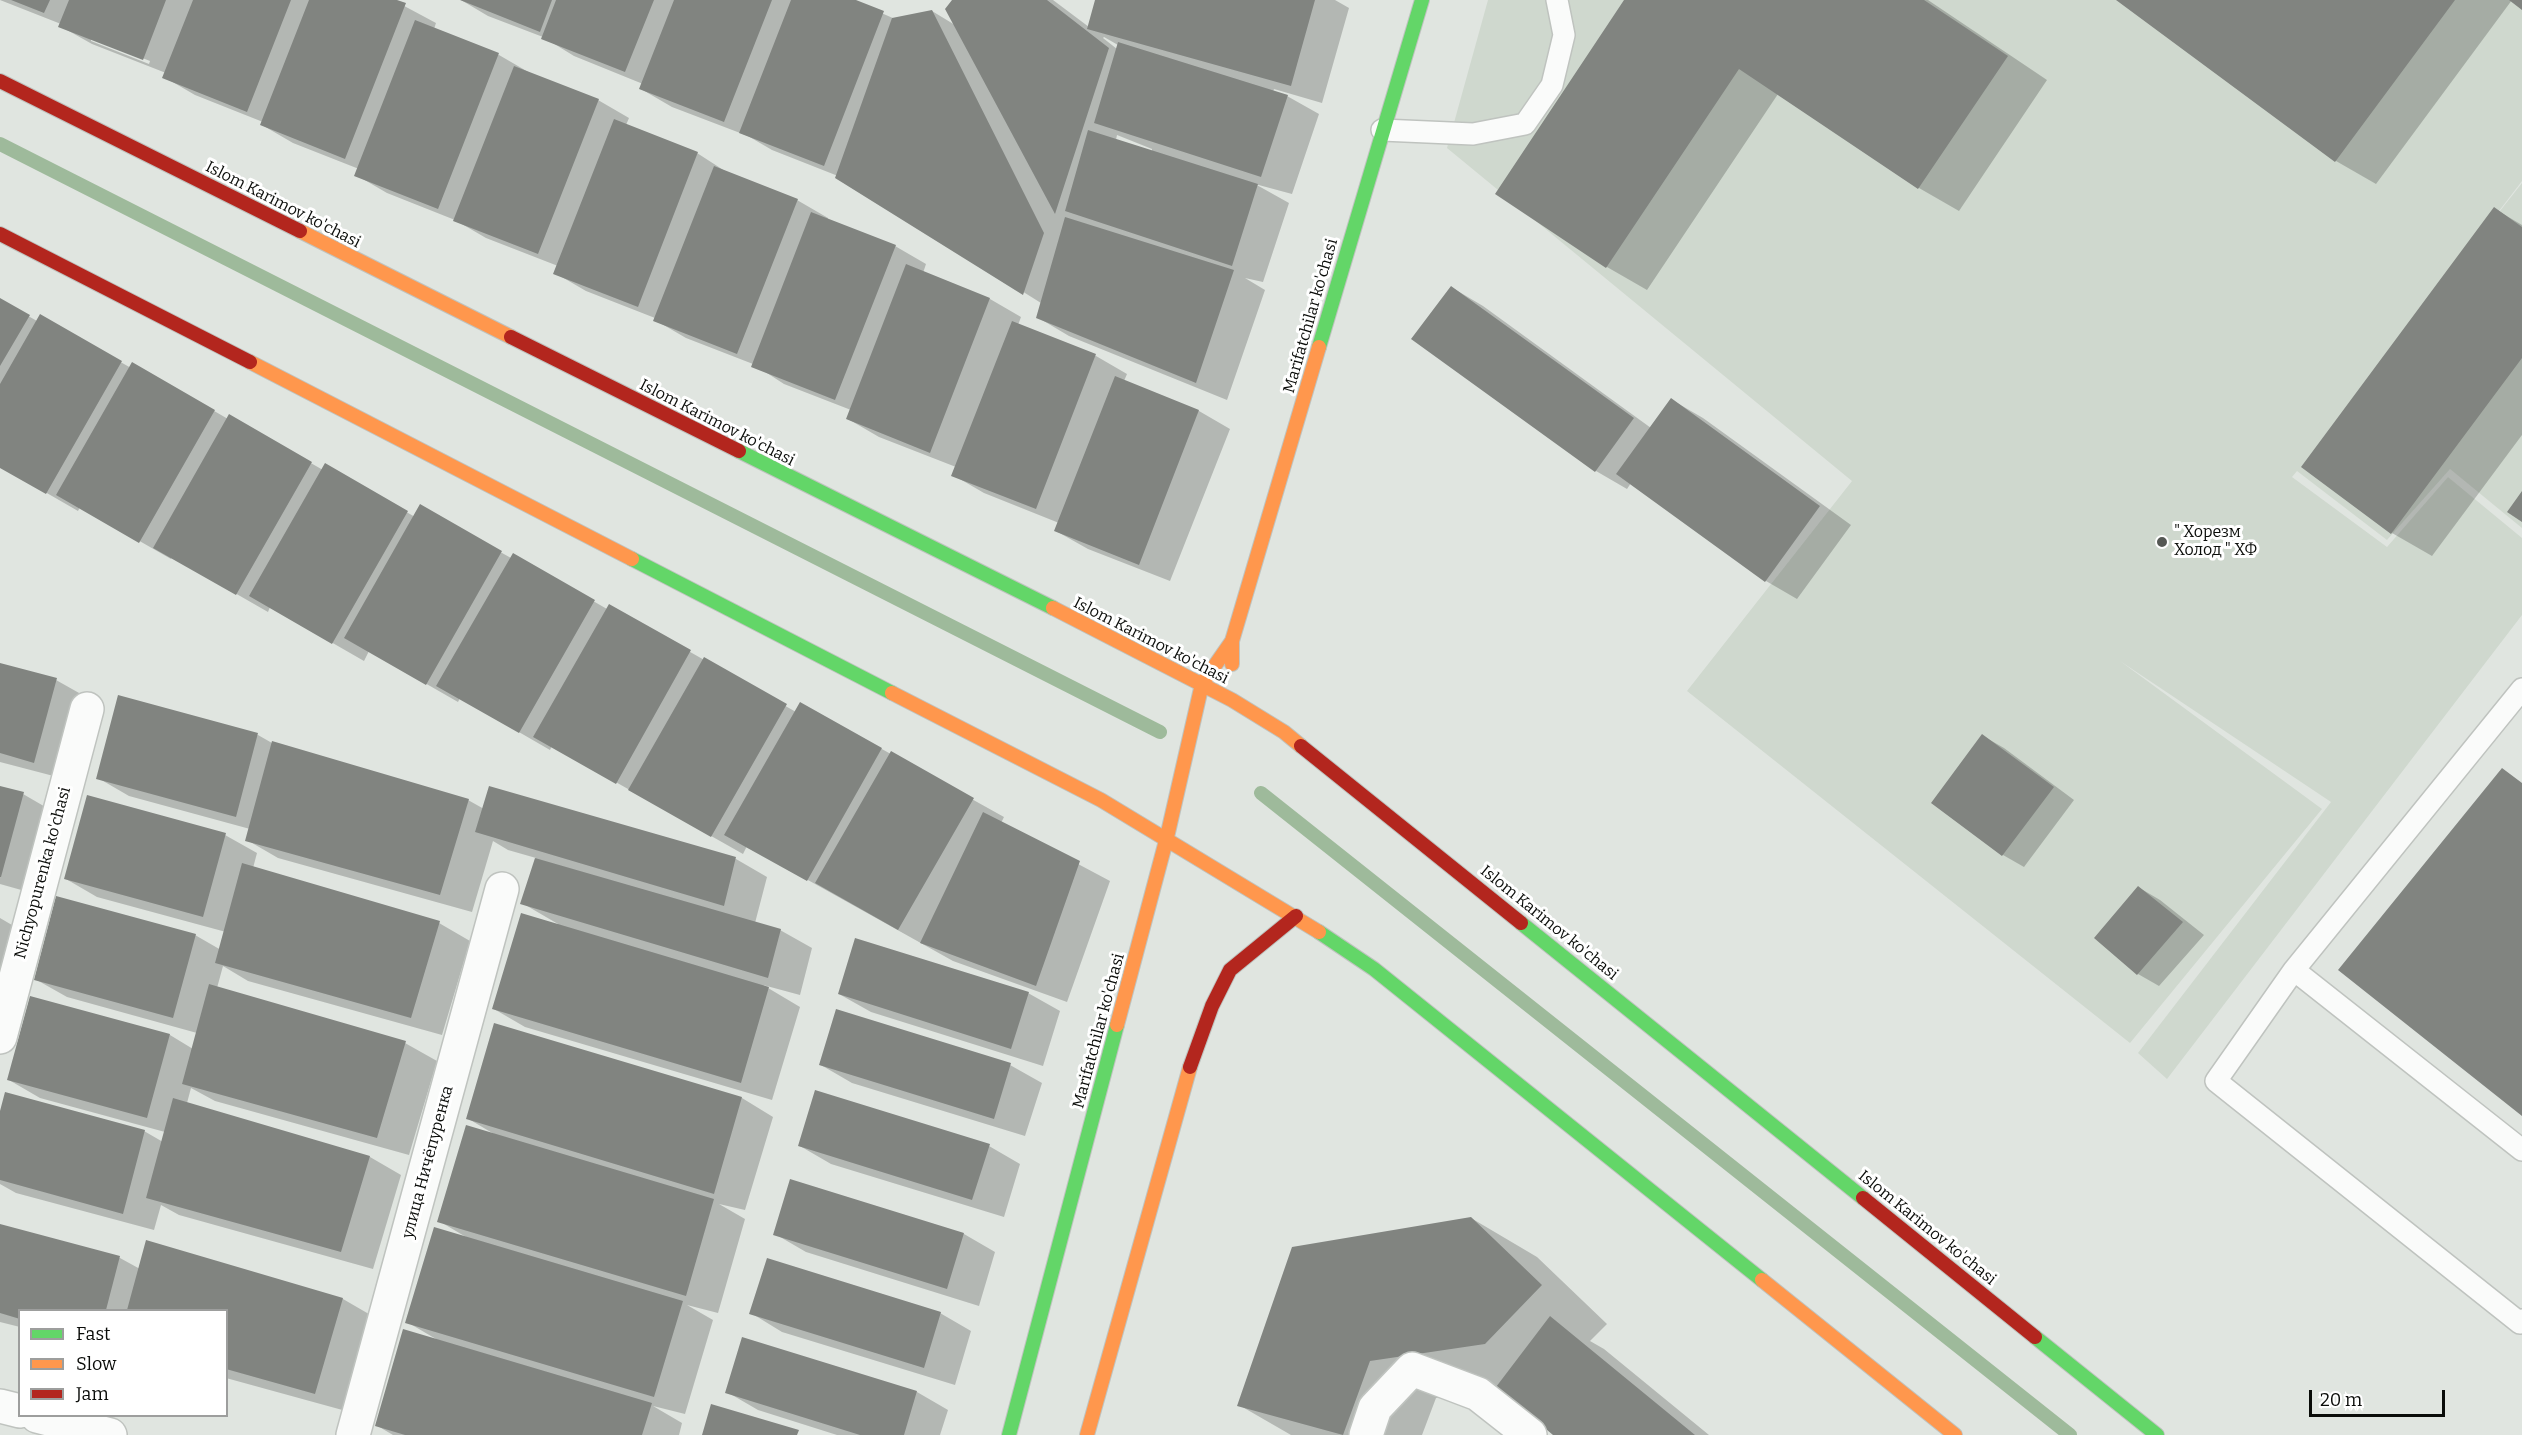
<!DOCTYPE html>
<html>
<head>
<meta charset="utf-8">
<style>
	body { margin:0 }
	#map { position:relative; width:2522px; height:1435px; overflow:hidden; background:#e0e5e0; font-family:Bitter,serif }
	canvas { display:block }
	.legend { position:absolute; left:18px; top:1309px; width:210px; height:108px; box-sizing:border-box; background:#fff; border:2px solid #9d9e9d; margin:0; padding:8px 10px; list-style:none; font-size:18px; color:#0a0c09 }
	.legend li { display:flex; align-items:center; gap:12px; height:30px }
	.legend b { width:30px; border:2px solid #9d9e9d }
	.scale { position:absolute; left:2309px; top:1390px; width:136px; height:27px; box-sizing:border-box; border:3px solid #0a0c09; border-top:0; padding-left:8px; font-size:18px; line-height:21px; white-space:nowrap; color:#0a0c09; -webkit-text-stroke:4px #fff; paint-order:stroke }
</style>
</head>
<body>
<div id="map">
<canvas width="2522" height="1435"></canvas>
<ul class="legend">
<li><b style="height:8px;background:#63d668"></b>Fast</li>
<li><b style="height:8px;background:#ff974d"></b>Slow</li>
<li><b style="height:8px;background:#b3261e"></b>Jam</li>
</ul>
<div class="scale">20 m</div>
</div>
<script>
const ctx = document.querySelector('canvas').getContext('2d');
ctx.lineJoin = 'round';
function paint(path, color) { ctx.fillStyle = color; ctx.fill(path, 'evenodd'); }
const shape = rows => new Path2D(rows.map(r => 'M' + r).join(''));
function trace(path, color, width, dash) { ctx.strokeStyle = color; ctx.lineWidth = width; ctx.lineCap = dash ? 'butt' : 'round'; ctx.setLineDash(dash || []); ctx.stroke(path); }
function write(font, color, halo, rows, align = 'center') {
  ctx.font = font + ' Bitter,serif'; ctx.lineWidth = 6; ctx.setLineDash([]); ctx.textBaseline = 'middle'; ctx.strokeStyle = halo; ctx.fillStyle = color; for (const [text, x, y, turn = 0] of rows) {
    ctx.save(); ctx.translate(x, y); ctx.rotate((+turn || 0) * Math.PI / 180); ctx.textAlign = isNaN(turn) ? turn : align; if (halo) ctx.strokeText(text, 0, 0); ctx.fillText(text, 0, 0); ctx.restore();
  }
}
const built = shape([
	[1488,0,2522,0,2522,181,2459,263,2522,183,2522,528,2450,469,2387,540,2297,471,2292,477,2387,547,2448,477,2522,538,2522,615,2167,1079,2138,1053,2331,802,2120,661,2322,809,2130,1043,1687,691,1852,481,1447,148]
]);
const shadow = shape([
	[0,0,393,0,436,23,434,29,499,55,530,73,598,100,629,118,626,125,697,153,728,173,797,200,828,218,828,220,895,246,926,264,923,273,990,299,1021,317,1018,325,1096,356,1127,374,1124,381,1199,411,1230,429,1170,581,1088,549,1056,531,1059,523,984,493,953,475,956,467,879,437,848,419,851,410,784,384,753,364,686,338,655,320,655,318,586,291,555,273,558,266,486,238,455,220,387,193,356,175,359,169,293,143,262,125,263,122,195,95,164,77,166,73,92,44,60,26,61,24],
	[91,38,150,61,149,64,91,41],
	[461,0,852,0,895,19,932,11,955,25,954,0,1053,0,1089,27,1096,0,1335,0,1349,8,1322,103,1274,89,1273,92,1287,96,1319,114,1292,194,1255,184,1289,203,1263,282,1245,278,1265,290,1227,400,1069,336,1037,317,1041,303,838,176,772,150,748,136,672,107,641,89,643,84,574,56,543,37,488,16],
	[1104,37,1118,45,1117,49,1103,38],
	[1117,135,1152,149,1152,152,1116,140],
	[1626,0,1928,0,2047,80,1959,211,1919,188,1778,94,1647,290,1607,267,1497,193],
	[2118,0,2522,0,2522,8,2512,0,2376,184,2336,161],
	[2495,209,2522,225,2522,435,2432,556,2392,533],
	[1451,287,1483,306,1651,428,1672,400,1703,418,1851,525,1797,599,1766,581,1631,483,1627,489,1596,471,1414,339],
	[0,300,37,321,40,316,131,368,133,364,228,419,230,417,323,470,326,465,415,517,420,507,511,558,513,555,607,609,609,606,796,712,801,704,1004,817,1001,823,1110,881,1067,1002,953,961,747,846,743,854,552,746,550,750,460,698,458,702,369,651,364,661,270,607,268,612,172,557,171,559,80,507,78,511,0,466],
	[0,664,56,680,88,698,65,779,0,762],
	[258,735,272,743,468,800,484,809,490,787,736,859,767,877,755,923,780,930,812,948,800,995,763,985,800,1007,772,1100,525,1027,494,1009,558,924,522,903,536,858,508,850,493,841,472,912,278,858,247,840,250,829,129,796,98,778],
	[1983,736,2004,748,2074,800,2024,867,2003,855,1933,803],
	[0,787,23,794,54,812,32,893,0,884],
	[225,835,257,853,253,868,439,923,470,941,442,1035,248,981,223,966,217,988,405,1043,437,1061,409,1155,215,1101,191,1088,187,1103,370,1157,401,1175,373,1269,179,1215,161,1205,154,1230,16,1193,0,1184,0,1117,144,1131,163,1142,165,1132,40,1098,9,1080,170,1035,193,1049,197,1033,67,997,35,979,195,935,221,950,226,932,97,897,66,879],
	[2138,887,2160,900,2204,935,2159,986,2138,974],
	[0,918,29,935,0,1015],
	[1028,993,1060,1011,1043,1066,871,1012,839,994],
	[821,1065,1010,1065,1042,1083,1025,1136,852,1083],
	[742,1098,773,1117,745,1210,719,1204,745,1219,718,1313,687,1305,713,1320,685,1414,653,1406,682,1423,679,1435,393,1435,376,1425,436,1339,407,1322,466,1237,439,1221,494,1134,467,1118],
	[800,1146,989,1146,1020,1164,1004,1217,831,1164],
	[791,1181,964,1234,995,1252,979,1306,806,1252,775,1234],
	[1471,1218,1537,1257,1607,1324,1590,1341,1604,1349,1709,1435,1556,1435,1500,1388,1436,1398,1422,1435,1291,1435,1239,1405],
	[0,1225,120,1258,140,1269,147,1242,343,1299,374,1317,346,1411,226,1378,226,1310,20,1310,20,1327,0,1322],
	[751,1313,940,1313,971,1331,955,1385,782,1332],
	[727,1392,917,1392,948,1410,940,1435,837,1435,758,1410]
]);
const stream = shape([
	[0,144,1160,732],
	[1261,793,2070,1435]
]);
const building = shape([
	[11,0,50,0,44,13],
	[69,0,166,0,143,60,58,27],
	[193,0,291,0,247,112,162,78],
	[309,0,397,0,406,3,345,159,260,125],
	[460,0,552,0,540,32],
	[556,0,654,0,625,72,541,39],
	[674,0,772,0,724,122,639,89],
	[791,0,856,0,884,11,824,166,739,133],
	[952,0,1047,0,1109,48,1055,214,945,9],
	[1095,0,1315,0,1291,86,1087,29],
	[1624,0,1924,0,2008,56,1918,189,1739,69,1606,268,1495,194],
	[2116,0,2455,0,2335,162],
	[2509,0,2522,0,2522,10],
	[932,10,1044,233,1023,295,835,178,892,18],
	[415,20,499,53,438,209,354,176],
	[1118,42,1288,95,1261,177,1094,123],
	[514,66,599,99,538,254,453,221],
	[614,119,698,152,638,307,553,274],
	[1088,130,1258,184,1232,266,1065,211],
	[714,166,798,199,737,354,653,321],
	[2494,207,2522,227,2522,358,2391,534,2301,467],
	[811,212,896,245,835,400,751,367],
	[1065,217,1234,270,1196,383,1036,318],
	[906,264,990,298,930,453,846,419],
	[1451,286,1634,418,1595,472,1411,339],
	[0,298,30,315,0,366],
	[40,314,122,361,46,494,0,468,0,384],
	[1012,321,1096,354,1036,509,951,476],
	[132,362,215,410,139,543,56,495],
	[1115,376,1199,410,1139,565,1054,531],
	[1671,398,1820,506,1765,582,1616,474],
	[229,414,312,462,236,595,153,548],
	[325,463,408,511,332,644,249,596],
	[2522,491,2522,522,2507,512],
	[420,504,502,551,426,685,344,638],
	[513,553,595,600,519,733,436,686],
	[609,604,691,650,616,784,533,737],
	[704,657,787,704,711,837,628,790],
	[0,663,57,678,34,763,0,753],
	[118,695,258,733,236,817,96,779],
	[800,702,882,748,807,881,724,835],
	[1982,734,2054,787,2002,856,1931,803],
	[272,741,469,799,440,895,245,841],
	[891,751,974,798,898,930,815,883],
	[2502,768,2522,783,2522,1116,2338,970],
	[0,786,24,792,1,877,0,877],
	[489,786,736,857,724,906,475,832],
	[87,795,226,833,203,917,64,879],
	[983,812,1080,861,1036,986,920,943],
	[535,858,781,929,768,978,520,904],
	[242,863,440,921,411,1018,215,963],
	[2138,886,2183,922,2137,975,2094,938],
	[56,896,196,934,173,1018,34,980],
	[521,913,769,987,741,1083,492,1009],
	[855,938,1029,992,1011,1049,838,994],
	[209,984,406,1041,377,1138,182,1084],
	[30,996,170,1034,147,1118,7,1080],
	[836,1009,1011,1063,994,1119,819,1065],
	[494,1023,742,1097,714,1194,466,1119],
	[815,1090,990,1144,972,1200,798,1146],
	[5,1092,145,1130,123,1214,0,1180,0,1111],
	[173,1098,370,1156,341,1252,146,1198],
	[466,1125,714,1199,686,1296,437,1222],
	[790,1179,964,1233,947,1289,773,1235],
	[1471,1217,1542,1285,1485,1344,1370,1361,1343,1435,1237,1406,1292,1247],
	[0,1224,120,1256,106,1310,20,1310,20,1319,0,1313],
	[434,1227,683,1301,654,1397,405,1323],
	[146,1240,343,1298,315,1394,226,1369,226,1310,127,1310],
	[767,1258,941,1312,924,1368,749,1314],
	[1550,1316,1695,1435,1553,1435,1496,1387],
	[403,1329,652,1403,642,1435,405,1435,375,1426],
	[742,1337,917,1391,904,1435,860,1435,725,1393],
	[711,1404,799,1430,797,1435,702,1435]
]);
const lane = shape([
	[1382,130,1473,134,1525,124,1552,85,1564,35,1557,0],
	[2522,689,2294,970,2216,1081,2520,1323,2522,1320],
	[2294,970,2522,1150]
]);
const street = shape([
	[0,1037,87,709],
	[0,1406,20,1411],
	[37,1416,110,1435],
	[353,1435,502,889],
	[1366,1435,1375,1408,1412,1369,1478,1394,1530,1435]
]);
const fast = shape([
	[1319,347,1422,0],
	[739,451,1053,608],
	[632,559,892,693],
	[1521,923,1863,1198],
	[1319,932,1374,969,1762,1280],
	[2035,1337,2157,1435],
	[1009,1435,1117,1025]
]);
const slow = shape([
	[300,231,511,337],
	[250,362,632,559],
	[1053,608,1232,700,1284,732,1301,746],
	[1232,664,1232,641,1319,347],
	[892,693,1101,800,1319,932],
	[1117,1025,1167,837,1202,684,1232,641],
	[1762,1280,1955,1435],
	[1087,1435,1190,1067]
]);
const jam = shape([
	[0,81,300,231],
	[0,234,250,362],
	[511,337,739,451],
	[1301,746,1521,923],
	[1190,1067,1212,1006,1230,970,1296,916],
	[1863,1198,2035,1337]
]);
const markers = [
	[2162,542,6,"#555854"]
];
const streetNames = [
	["Islom Karimov ko'chasi",283,205,27],
	["Marifatchilar ko'chasi",1311,316,-74],
	["Islom Karimov ko'chasi",717,423,27],
	["Islom Karimov ko'chasi",1151,641,27],
	["Nichyopurenka ko'chasi",43,873,-75],
	["Islom Karimov ko'chasi",1549,923,39],
	["Marifatchilar ko'chasi",1099,1031,-75],
	["улица Ничёпуренка",428,1162,-75],
	["Islom Karimov ko'chasi",1927,1228,39]
];
const poiNames = [
	["\" Хорезм",2174,533],
	["Холод \" ХФ",2174,551]
];
paint(built, '#cfd8ce');
paint(shadow, '#0003');
trace(stream, '#9eba9b', 14);
paint(building, '#818480');
trace(lane, '#bfc3bf', 24);
trace(street, '#bfc3bf', 36);
trace(fast, '#bfc3bf', 16);
trace(slow, '#bfc3bf', 16);
trace(jam, '#bfc3bf', 16);
trace(lane, '#fafbfa', 21);
trace(street, '#fafbfa', 33);
trace(fast, '#63d668', 14);
trace(slow, '#ff974d', 14);
trace(jam, '#b3261e', 14);
for (const [x, y, r, color] of markers) { const dot = new Path2D(); dot.arc(x, y, r, 0, 2 * Math.PI); ctx.fillStyle = color; ctx.fill(dot); trace(dot, '#fff', 2); }
write('16px', '#0a0c09', '#fff', streetNames);
write('16px', '#0a0c09', '#fff', poiNames, 'left');
</script>
</body>
</html>
